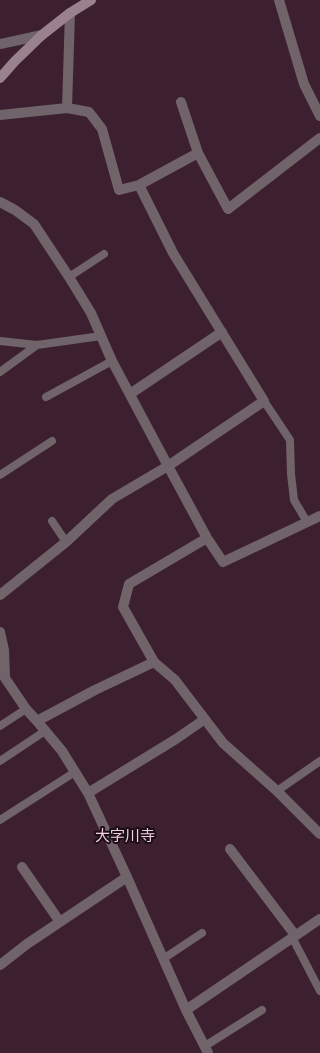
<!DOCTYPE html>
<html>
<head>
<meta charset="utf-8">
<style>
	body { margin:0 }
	canvas { display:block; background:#3c202f }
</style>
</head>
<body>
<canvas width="320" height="1053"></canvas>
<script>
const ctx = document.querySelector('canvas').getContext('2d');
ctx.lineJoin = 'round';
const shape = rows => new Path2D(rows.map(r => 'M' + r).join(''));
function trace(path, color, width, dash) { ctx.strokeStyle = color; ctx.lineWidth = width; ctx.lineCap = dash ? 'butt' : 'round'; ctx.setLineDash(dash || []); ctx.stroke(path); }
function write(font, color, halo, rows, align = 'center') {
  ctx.font = font + ' "IBM Plex Serif","Noto Sans JP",serif'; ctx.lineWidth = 4; ctx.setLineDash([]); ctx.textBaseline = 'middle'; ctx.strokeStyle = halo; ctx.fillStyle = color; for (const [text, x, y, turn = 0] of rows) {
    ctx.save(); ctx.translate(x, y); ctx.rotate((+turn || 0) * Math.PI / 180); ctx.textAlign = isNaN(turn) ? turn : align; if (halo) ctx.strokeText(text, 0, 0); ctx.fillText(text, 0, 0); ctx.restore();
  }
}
const service = shape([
	[69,277,104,254],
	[0,341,37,345,101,336],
	[0,372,37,345],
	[46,397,112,361],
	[264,401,290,440,291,474,294,500,307,522],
	[0,475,52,441],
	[52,521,66,542],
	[0,726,26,709],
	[0,761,45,731],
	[277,791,320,761],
	[0,820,75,772],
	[292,937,320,991],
	[163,959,202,933],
	[205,1046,262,1010]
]);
const minor = shape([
	[279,0,304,84,320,116],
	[0,44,42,35],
	[181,102,198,153],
	[67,108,70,13],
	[0,115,67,108,89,112,102,129,119,190,139,185,198,153,228,209,320,138],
	[0,202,15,210,34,224,69,277,91,313,112,361,168,466,207,538,223,562,320,516],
	[130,394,222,332],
	[207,538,129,584,123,607,154,662,175,680,223,743,277,791,320,834],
	[0,595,66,542,112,499,168,466,264,401,173,253,139,185],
	[0,632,4,650,5,678,26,709,37,721,62,751,88,793,127,877,186,1010,320,919],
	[37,721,95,690,154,662],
	[88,793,176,739,205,719],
	[230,849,295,935],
	[22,867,60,922],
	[0,965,27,944,127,877],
	[186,1010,208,1053]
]);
const secondary = shape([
	[0,78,15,61,42,35,70,13,91,0]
]);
const quarterNames = [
	["大字川寺",125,837]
];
trace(service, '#71636a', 8);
trace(minor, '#71636a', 10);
trace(secondary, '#99828e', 10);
write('15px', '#f2cce0', '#1b0e15', quarterNames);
</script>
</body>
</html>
